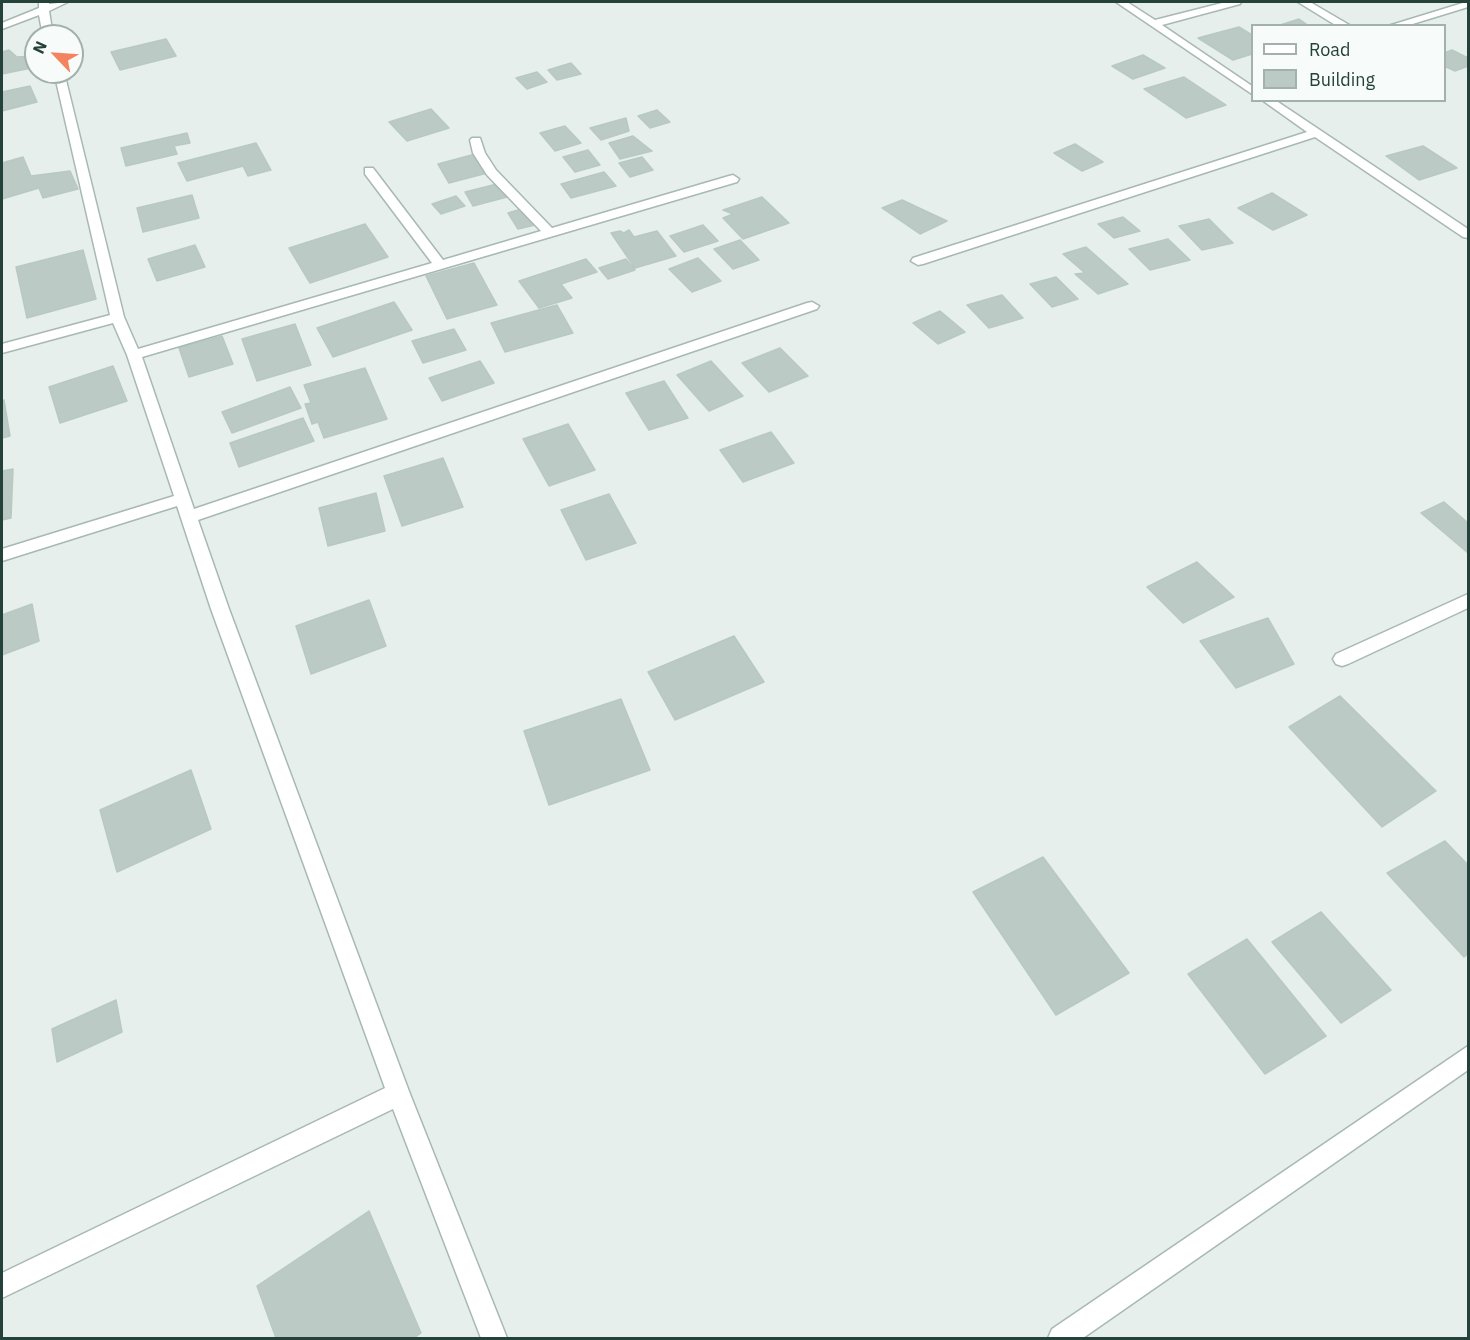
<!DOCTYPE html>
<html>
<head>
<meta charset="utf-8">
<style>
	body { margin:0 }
	#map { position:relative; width:1470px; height:1340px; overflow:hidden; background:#e6efeb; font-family:"IBM Plex Sans",sans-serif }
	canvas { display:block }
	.frame { position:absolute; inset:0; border:3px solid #24423a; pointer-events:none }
	.legend { position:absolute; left:1251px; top:24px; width:195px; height:78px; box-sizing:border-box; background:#f7fbf9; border:2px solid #a3b1ad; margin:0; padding:8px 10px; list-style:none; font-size:18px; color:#24423a }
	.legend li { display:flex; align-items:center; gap:12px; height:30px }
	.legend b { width:30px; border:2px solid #a3b1ad }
	.north { position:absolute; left:24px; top:24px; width:60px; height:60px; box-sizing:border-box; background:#f7fbf9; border:2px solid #a3b1ad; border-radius:50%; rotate:295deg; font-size:16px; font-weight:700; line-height:24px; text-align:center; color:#24423a }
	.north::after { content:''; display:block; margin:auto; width:21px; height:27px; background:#f4845f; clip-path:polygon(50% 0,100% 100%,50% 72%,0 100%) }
</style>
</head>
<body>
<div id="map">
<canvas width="1470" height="1340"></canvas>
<div class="frame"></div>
<ul class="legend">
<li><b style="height:8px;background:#fff"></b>Road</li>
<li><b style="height:16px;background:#bbcac4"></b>Building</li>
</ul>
<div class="north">N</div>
</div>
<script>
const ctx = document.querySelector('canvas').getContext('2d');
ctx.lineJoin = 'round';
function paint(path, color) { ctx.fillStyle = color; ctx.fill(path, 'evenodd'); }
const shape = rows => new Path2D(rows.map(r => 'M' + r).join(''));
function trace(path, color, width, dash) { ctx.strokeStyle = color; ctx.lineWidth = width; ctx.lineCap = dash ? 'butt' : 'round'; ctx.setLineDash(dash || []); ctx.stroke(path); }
const building = shape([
	[1299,19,1309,26,1277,26,1299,19],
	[1239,27,1252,35,1252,54,1233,60,1198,38,1239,27],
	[166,39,176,56,120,70,111,52,166,39],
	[9,50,17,57,36,56,36,67,2,74,2,52,9,50],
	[1452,50,1468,58,1468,66,1455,71,1444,66,1444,53,1452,50],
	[1143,55,1165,68,1133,79,1112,66,1143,55],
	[571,63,581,74,557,80,548,70,571,63],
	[537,72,547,82,527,89,516,78,537,72],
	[1184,77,1226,105,1186,118,1144,89,1184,77],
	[30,86,37,102,2,111,2,92,30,86],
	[431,109,449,128,407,141,389,122,431,109],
	[657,110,670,122,650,128,638,116,657,110],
	[626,118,629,131,601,140,590,128,626,118],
	[565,126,581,143,555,151,540,133,565,126],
	[187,133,190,143,174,146,177,154,126,166,121,148,187,133],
	[633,136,652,151,620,159,609,143,633,136],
	[256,143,271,170,248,176,243,166,187,181,178,163,256,143],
	[1075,144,1103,162,1082,171,1054,153,1075,144],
	[1423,146,1457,168,1419,180,1386,156,1423,146],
	[588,150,600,165,575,172,563,157,588,150],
	[479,153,491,172,449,183,438,164,479,153],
	[23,157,31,176,70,171,78,189,43,198,39,188,2,199,2,163,23,157],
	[642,157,653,170,630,177,619,163,642,157],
	[604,172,616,186,571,198,561,184,604,172],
	[497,184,507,197,473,206,465,192,497,184],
	[1272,193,1307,215,1273,230,1238,208,1272,193],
	[192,195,199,218,143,232,137,208,192,195],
	[456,196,465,206,441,214,432,204,456,196],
	[762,197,789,223,743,239,723,218,733,214,723,210,762,197],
	[902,200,947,221,920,234,882,208,902,200],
	[525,208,535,225,518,229,508,213,525,208],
	[1123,217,1140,231,1114,238,1098,224,1123,217],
	[1209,219,1233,243,1202,250,1179,226,1209,219],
	[365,224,388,257,310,283,289,248,365,224],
	[703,225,718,241,684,252,670,236,703,225],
	[629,230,634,237,657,231,676,256,635,268,611,233,620,231,624,233,629,230],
	[1168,239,1190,260,1150,270,1129,249,1168,239],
	[740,240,759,260,733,269,714,249,740,240],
	[195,245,205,267,157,281,148,259,195,245],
	[1086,247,1128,284,1098,294,1075,274,1085,273,1063,254,1086,247],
	[83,250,96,299,27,318,16,267,83,250],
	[698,258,721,281,692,292,669,269,698,258],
	[586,259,597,272,561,284,572,298,539,308,519,281,586,259],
	[626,259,635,270,608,279,599,268,626,259],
	[474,263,497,305,447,319,426,276,474,263],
	[1056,277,1078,299,1052,307,1030,284,1056,277],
	[1002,295,1023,318,989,328,967,305,1002,295],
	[394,302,412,330,333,357,317,328,394,302],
	[557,305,573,333,505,352,491,323,557,305],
	[940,311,965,332,938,344,913,323,940,311],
	[295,324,311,365,257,381,242,339,295,324],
	[454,329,466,350,423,363,412,341,454,329],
	[222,336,233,364,189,377,179,348,222,336],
	[780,348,808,376,769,392,742,363,780,348],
	[480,361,494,383,442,401,429,378,480,361],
	[711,361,743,396,709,411,677,375,711,361],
	[113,366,127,401,60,423,49,387,113,366],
	[365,368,387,419,324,438,318,422,312,424,305,404,311,403,304,385,365,368],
	[664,381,688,418,649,430,626,393,664,381],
	[290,387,301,408,232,433,222,412,290,387],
	[4,400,10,436,2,438,2,401,4,400],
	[303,418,314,441,239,467,230,443,303,418],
	[568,424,595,470,549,486,523,439,568,424],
	[771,432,794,463,743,482,720,450,771,432],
	[443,458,463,507,402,526,384,476,443,458],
	[13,469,11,518,2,520,2,471,13,469],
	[376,493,385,531,328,546,319,508,376,493],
	[609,494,636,543,586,560,561,510,609,494],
	[1444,502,1468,523,1468,553,1421,513,1444,502],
	[1197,562,1234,597,1183,623,1147,587,1197,562],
	[369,600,386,646,311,674,296,626,369,600],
	[32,604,39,641,2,655,2,615,32,604],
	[1268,618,1294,664,1236,688,1200,641,1268,618],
	[734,636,764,682,675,720,648,672,734,636],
	[1340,696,1436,791,1382,827,1289,727,1340,696],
	[621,699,650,770,549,805,524,731,621,699],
	[191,770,211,829,117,872,100,810,191,770],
	[1445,841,1468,865,1468,954,1464,957,1387,873,1445,841],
	[1043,857,1129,973,1056,1015,973,892,1043,857],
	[1321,912,1391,990,1341,1023,1272,942,1321,912],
	[1247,939,1326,1036,1265,1074,1188,974,1247,939],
	[116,1000,122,1032,57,1062,52,1029,116,1000],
	[369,1211,421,1333,414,1338,276,1338,257,1286,369,1211]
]);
const minor = shape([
	[39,2,49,2,49,4,68,2,49,11,53,36,43,36,39,15,2,29,2,23,39,8,39,2],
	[1116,2,1127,2,1155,20,1226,2,1241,2,1240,4,1162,25,1252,86,1252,94,1116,2],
	[1298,2,1310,2,1351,26,1337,26,1298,2],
	[1466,2,1468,2,1468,7,1406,26,1388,26,1466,2],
	[54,72,64,72,124,317,138,349,432,263,365,174,365,168,373,168,443,260,541,231,487,175,473,153,470,140,472,138,480,138,485,153,496,170,552,228,729,176,733,175,739,179,737,182,142,357,194,509,807,303,812,302,819,306,817,309,198,520,229,609,410,1094,507,1338,481,1338,393,1109,2,1298,2,1273,385,1088,211,609,177,506,2,561,2,549,174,496,127,355,113,323,2,353,2,344,110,315,54,72],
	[1262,100,1275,100,1468,229,1468,238,1463,237,1315,137,923,264,918,265,911,261,913,258,1307,132,1262,100],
	[1468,594,1468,608,1348,664,1342,666,1336,664,1333,659,1336,654,1468,594],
	[1468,1046,1468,1070,1083,1338,1048,1338,1052,1329,1468,1046]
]);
paint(building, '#bbcac4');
trace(building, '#b8c9c2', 1.5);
trace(minor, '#a8b8b2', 3);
paint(minor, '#fff');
</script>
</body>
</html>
